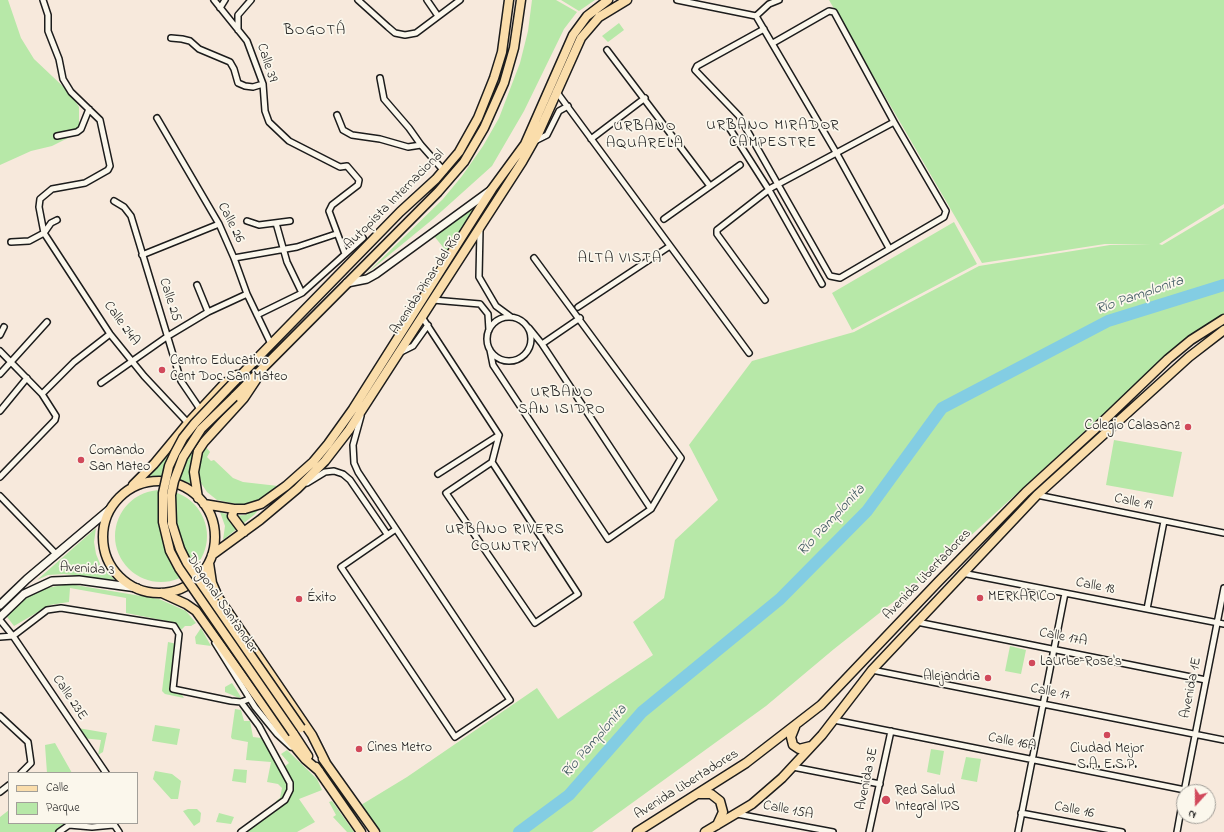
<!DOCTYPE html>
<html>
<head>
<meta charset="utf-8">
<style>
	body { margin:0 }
	#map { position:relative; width:1224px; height:832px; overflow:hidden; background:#f7e9dc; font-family:"Indie Flower",sans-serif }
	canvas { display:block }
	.legend { position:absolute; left:8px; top:772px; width:130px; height:52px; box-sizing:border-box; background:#fbf7ec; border:1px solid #a29f99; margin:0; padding:5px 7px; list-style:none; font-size:12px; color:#1c1c1c }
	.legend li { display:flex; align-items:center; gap:8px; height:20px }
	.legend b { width:20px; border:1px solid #a29f99 }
	.north { position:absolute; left:1176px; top:784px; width:40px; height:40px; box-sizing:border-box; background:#fbf7ec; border:1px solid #a29f99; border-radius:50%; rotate:201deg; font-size:11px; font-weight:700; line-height:16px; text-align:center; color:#1c1c1c }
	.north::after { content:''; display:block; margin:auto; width:14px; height:18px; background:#d1495b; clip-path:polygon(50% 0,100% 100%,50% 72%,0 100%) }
</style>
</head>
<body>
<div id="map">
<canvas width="1224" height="832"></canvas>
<ul class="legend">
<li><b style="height:5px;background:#faddab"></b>Calle</li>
<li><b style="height:11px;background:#b7e8a8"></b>Parque</li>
</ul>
<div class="north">N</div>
</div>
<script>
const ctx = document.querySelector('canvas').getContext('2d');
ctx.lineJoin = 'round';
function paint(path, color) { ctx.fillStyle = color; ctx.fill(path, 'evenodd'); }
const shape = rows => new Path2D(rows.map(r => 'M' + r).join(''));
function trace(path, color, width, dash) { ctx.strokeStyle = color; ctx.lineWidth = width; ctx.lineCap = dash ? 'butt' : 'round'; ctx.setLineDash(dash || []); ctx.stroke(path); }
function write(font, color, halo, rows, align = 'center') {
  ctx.font = font + ' "Indie Flower",sans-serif'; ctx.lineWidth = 3.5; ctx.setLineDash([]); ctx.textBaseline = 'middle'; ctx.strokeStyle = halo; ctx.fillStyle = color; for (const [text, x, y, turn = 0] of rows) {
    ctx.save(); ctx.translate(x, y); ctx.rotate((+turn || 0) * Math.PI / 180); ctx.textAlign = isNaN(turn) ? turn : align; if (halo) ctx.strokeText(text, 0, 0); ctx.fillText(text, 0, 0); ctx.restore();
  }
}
const green = shape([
	[0,0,8,0,21,38,34,59,70,93,79,107,79,126,68,138,52,146,31,151,0,165],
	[532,0,556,0,577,12,564,29,524,111,492,166,433,219,366,274,443,199,462,176,483,146,499,118,520,63,528,31],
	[561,0,595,0,579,11],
	[829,0,1224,0,1224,204,1159,244,1162,245,1224,208,1224,315,1158,364,930,573,834,649,766,706,592,832,374,832,356,808,407,777,537,688,558,719,653,655,633,622,664,598,675,540,718,500,689,445,752,361,854,332,979,266,1110,245,1151,244,1105,244,982,263],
	[619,23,624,30,608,42,602,36],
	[481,202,447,252,434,236],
	[954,222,977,264,852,330,832,293],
	[187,435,198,444,193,484,176,479,158,477,150,479,147,476],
	[1114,440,1182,452,1173,497,1106,485],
	[206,447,210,452,207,457,211,461,214,460,233,478,243,482,278,486,279,488,263,499,252,503,241,505,217,500,207,492,201,483,199,473,198,464],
	'115 536a46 46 0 1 1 92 0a46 46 0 1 1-92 0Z',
	[262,506,254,515,223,540,225,526,220,512,231,516,245,515],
	[96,528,94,542,96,554,101,566,115,580,64,574,48,575,37,580],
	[69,584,159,599,186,611,196,623,191,626,185,626,178,633,172,622,126,613,126,598,70,588,69,602,50,605,14,626,4,613,19,600,40,589],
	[201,628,211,646,196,644,195,637],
	[168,642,177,644,171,685,177,687,184,698,165,694,162,691],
	[1010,646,1026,650,1021,674,1005,671],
	[232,683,241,697,239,698,225,692,225,687],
	[235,709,241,710,244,721,250,721,253,737,261,738,280,764,290,783,289,791,279,804,276,801,280,798,282,788,278,784,267,782,271,762,246,760,248,742,232,739,231,737],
	[155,725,180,729,177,745,152,741],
	[78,728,107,733,103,752,98,755,101,740,82,738],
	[55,743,72,773,47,773,45,745],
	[931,749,944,751,940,775,927,772],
	[287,750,317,779,322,790,299,799,315,822,297,832,243,832,286,800,291,791,284,767,289,763,281,754],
	[966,757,981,759,977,782,961,779],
	[234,769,247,770,246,783,232,781],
	[155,771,172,774,181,781,178,799,171,799,153,779],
	[332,801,354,832,347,832,333,817,336,815,329,802],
	[188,809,197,809,201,813,200,822,194,826,183,811],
	[9,810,9,823,75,823,59,832,0,832,0,817],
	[219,813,234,817,231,824,216,822]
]);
const river = shape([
	[519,832,569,795,642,712,780,599,867,511,942,408,1108,321,1224,285]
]);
const street = shape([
	[43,0,48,15,48,31,59,59,63,79,71,92,100,120,110,166,108,170,85,183,52,189,40,199,39,207,44,233,110,334,144,376,188,423],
	[214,0,247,41,263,84,265,111,269,122,289,141,340,167,347,166,359,180,358,185,332,205,329,211,345,254],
	[358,0,388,27,395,33,405,35,416,33,460,0],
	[427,0,438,16],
	[677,0,756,16,837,154,889,248],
	[220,8,225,0],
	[756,16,769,4,779,0],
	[764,29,697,66,695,70,739,116,830,276,840,278,944,217,946,211,894,122,834,12,829,11,773,43],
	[238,30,238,15,251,0],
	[171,38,182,39,190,41,199,49,230,62,234,69,238,83,245,86,253,87,263,84],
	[607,50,710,186],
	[380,78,384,99,409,128,421,145,444,171],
	[556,91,749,353],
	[337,115,343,130,352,135,380,139,408,147,421,145],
	[157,118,219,224,234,258,247,294,271,344],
	[725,125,730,129,769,190,822,284],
	[57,136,77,132,81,129,89,109],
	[591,139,645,98],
	[535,141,547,135,559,111,568,106],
	[114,201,124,207,131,216,181,381,200,409],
	[664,219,740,165],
	[247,221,259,225,290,221],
	[276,223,287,262,302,293],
	[480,230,479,277,496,306,511,317],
	[11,242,29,241,44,233,51,223,57,220],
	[142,255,219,224],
	[234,258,297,247,336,234],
	[197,285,208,312],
	[433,300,480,304,488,314,489,330],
	[765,300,717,234,717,230,771,188,894,122],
	[578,307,670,246],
	[257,315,302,293,363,238],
	[422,317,499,435,492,462,446,493,535,623,578,594,492,462],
	'487 339a22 22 0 1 1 44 0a22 22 0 1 1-44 0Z',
	[529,328,542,344,651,509],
	[0,335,4,327],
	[542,344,580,318],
	[490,350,493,365,608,539,651,509,681,458,534,258],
	[0,351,42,394,56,416,55,420,0,477],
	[399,353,413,346,428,325],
	[0,374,47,322],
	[101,383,168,336,208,312,247,294],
	[42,394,74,362,110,334],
	[0,411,27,378],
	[361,416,353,445,354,463,358,472,510,700,455,737,341,567,396,529],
	[438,474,499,435],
	[307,483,325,472,334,471,343,474,350,480,387,534],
	[1037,495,1224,533],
	[0,496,56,554],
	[962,573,1224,624],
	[1147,609,1164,521],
	[0,620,13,636,106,773],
	[917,622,1206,680],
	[13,636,47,610,61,608,174,626,179,634,173,689,231,701,241,702,249,699],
	[0,637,13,636],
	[215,643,255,707,277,734,291,747],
	[872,670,1224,740],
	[241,702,259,726,290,783,290,790,285,800,241,832],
	[0,716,28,742,31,763,21,773],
	[834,720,1185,790],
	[793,767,880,784],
	[0,792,9,785],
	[1184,792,1224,588],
	[1021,813,1122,832],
	[737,814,833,832],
	[113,823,119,832],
	[59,832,69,825,92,827,113,825],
	[869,832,891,731],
	[1018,832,1065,593],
	[1177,832,1184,793]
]);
const secondary = shape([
	[347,283,367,279,376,274,491,190],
	[0,605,27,579,110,509],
	[0,617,24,594,52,581,79,580,137,588]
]);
const primary = shape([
	[235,381,400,212,436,179,459,152,478,118,494,78,502,52,509,0],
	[234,397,438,192,464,162,484,128,504,83,514,48,521,0],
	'103 537a56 56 0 1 1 112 0a56 56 0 1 1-112 0Z',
	[133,485,154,464,188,423,225,383,237,375],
	[198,498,194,472,198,451,204,442,244,398,256,380],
	[204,504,234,509,245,509,261,504,286,486,313,462,328,444,353,409,492,189,525,144,573,35,587,16,608,0],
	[234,509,232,516,244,532],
	[212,555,260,520,297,489,325,461,349,430,522,162,539,132,581,38,599,17,627,0],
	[209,563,212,583,218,597,312,735,326,763],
	[162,593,186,604,196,611,280,729,305,759,319,771],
	[795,727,791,737,793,745,799,749,811,746],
	[293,733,308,756],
	[323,759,375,832],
	[316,767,361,832],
	[697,794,711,794,720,801,723,812,717,825],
	[637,832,746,763,821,705,938,582,1026,492,1094,430,1168,359,1191,340,1224,319],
	[705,832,752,804,782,778,822,735,872,670,1037,495,1189,357,1224,330]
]);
const primaryBridge = shape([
	[235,381,195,423,183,438,175,453,169,466,163,493,163,522,170,551,179,568,293,733],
	[234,397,201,429,183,457,174,481,171,495,172,524,180,549,187,563,301,728]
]);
const markers = [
	[162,370,4,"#d1495b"],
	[1188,427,4,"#d1495b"],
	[81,460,4,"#d1495b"],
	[980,598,4,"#d1495b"],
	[299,599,4,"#d1495b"],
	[1032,663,4,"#d1495b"],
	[988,678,4,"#d1495b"],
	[1107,735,4,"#d1495b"],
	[359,749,4,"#d1495b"],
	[886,800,5,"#d1495b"]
];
const streetNames = [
	["Calle 39",266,63,72],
	["Autopista Internacional",395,200,-45],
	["Calle 26",230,223,63],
	["Avenida Pinar del Río",427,284,-57],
	["Calle 25",169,300,72],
	["Calle 24A",121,324,54],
	["Calle 19",1133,503,11],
	["Avenida 3",87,570,4],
	["Avenida Libertadores",928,575,-46],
	["Calle 18",1095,587,11],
	["Diagonal Santander",221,604,56],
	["Calle 17A",1063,638,11],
	["Avenida 1E",1192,688,-79],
	["Calle 17",1050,693,11],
	["Calle 23E",69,698,56],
	["Calle 16A",1012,743,11],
	["Avenida 3E",868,779,-78],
	["Avenida Libertadores",687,785,-32],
	["Calle 15A",788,811,11],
	["Calle 16",1074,811,11]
];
const poiNames = [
	["Centro Educativo",170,362],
	["Cent Doc San Mateo",170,378],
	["Colegio Calasanz",1180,427,"right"],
	["Comando",89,452],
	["San Mateo",89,468],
	["MERKARICO",988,598],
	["Éxito",307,599],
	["LaUrbe-Rose's",1040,663],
	["Alejandria",980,678,"right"],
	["Cines Metro",367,749],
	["Ciudad Mejor",1107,750,"center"],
	["S.A. E.S.P.",1107,766,"center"],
	["Red Salud",895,792],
	["Integral IPS",895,808]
];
const neighbourhoodNames = [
	["BOGOTÁ",315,32],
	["URBANO MIRADOR",773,127],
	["CAMPESTRE",773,144],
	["URBANO",645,128],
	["AQUARELA",645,145],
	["ALTA VISTA",620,260],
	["URBANO",562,394],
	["SAN ISIDRO",562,411],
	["URBANO RIVERS",505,531],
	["COUNTRY",505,548]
];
const waterNames = [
	["Río Pamplonita",1140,296,-19],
	["Río Pamplonita",832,521,-47],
	["Río Pamplonita",595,742,-49]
];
paint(green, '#b7e8a8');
trace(river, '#83cde3', 12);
trace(street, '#1c1c1c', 8);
trace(secondary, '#1c1c1c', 10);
trace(primary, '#1c1c1c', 11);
trace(street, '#fbf7ec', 5);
trace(secondary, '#fbf7ec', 7);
trace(primary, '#faddab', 8);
trace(primaryBridge, '#1c1c1c', 11, []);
trace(primaryBridge, '#faddab', 8);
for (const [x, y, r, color] of markers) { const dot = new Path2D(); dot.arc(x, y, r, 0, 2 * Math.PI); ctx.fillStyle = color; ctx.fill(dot); trace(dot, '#fbf7ec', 1.5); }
write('14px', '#1c1c1c', '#fbf7ec', streetNames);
write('14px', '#1c1c1c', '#fbf7ec', poiNames, 'left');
ctx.letterSpacing = '1px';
write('15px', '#1c1c1c', '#fbf7ec', neighbourhoodNames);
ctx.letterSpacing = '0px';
write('italic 15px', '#405a62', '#fbf7ec', waterNames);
</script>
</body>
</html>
